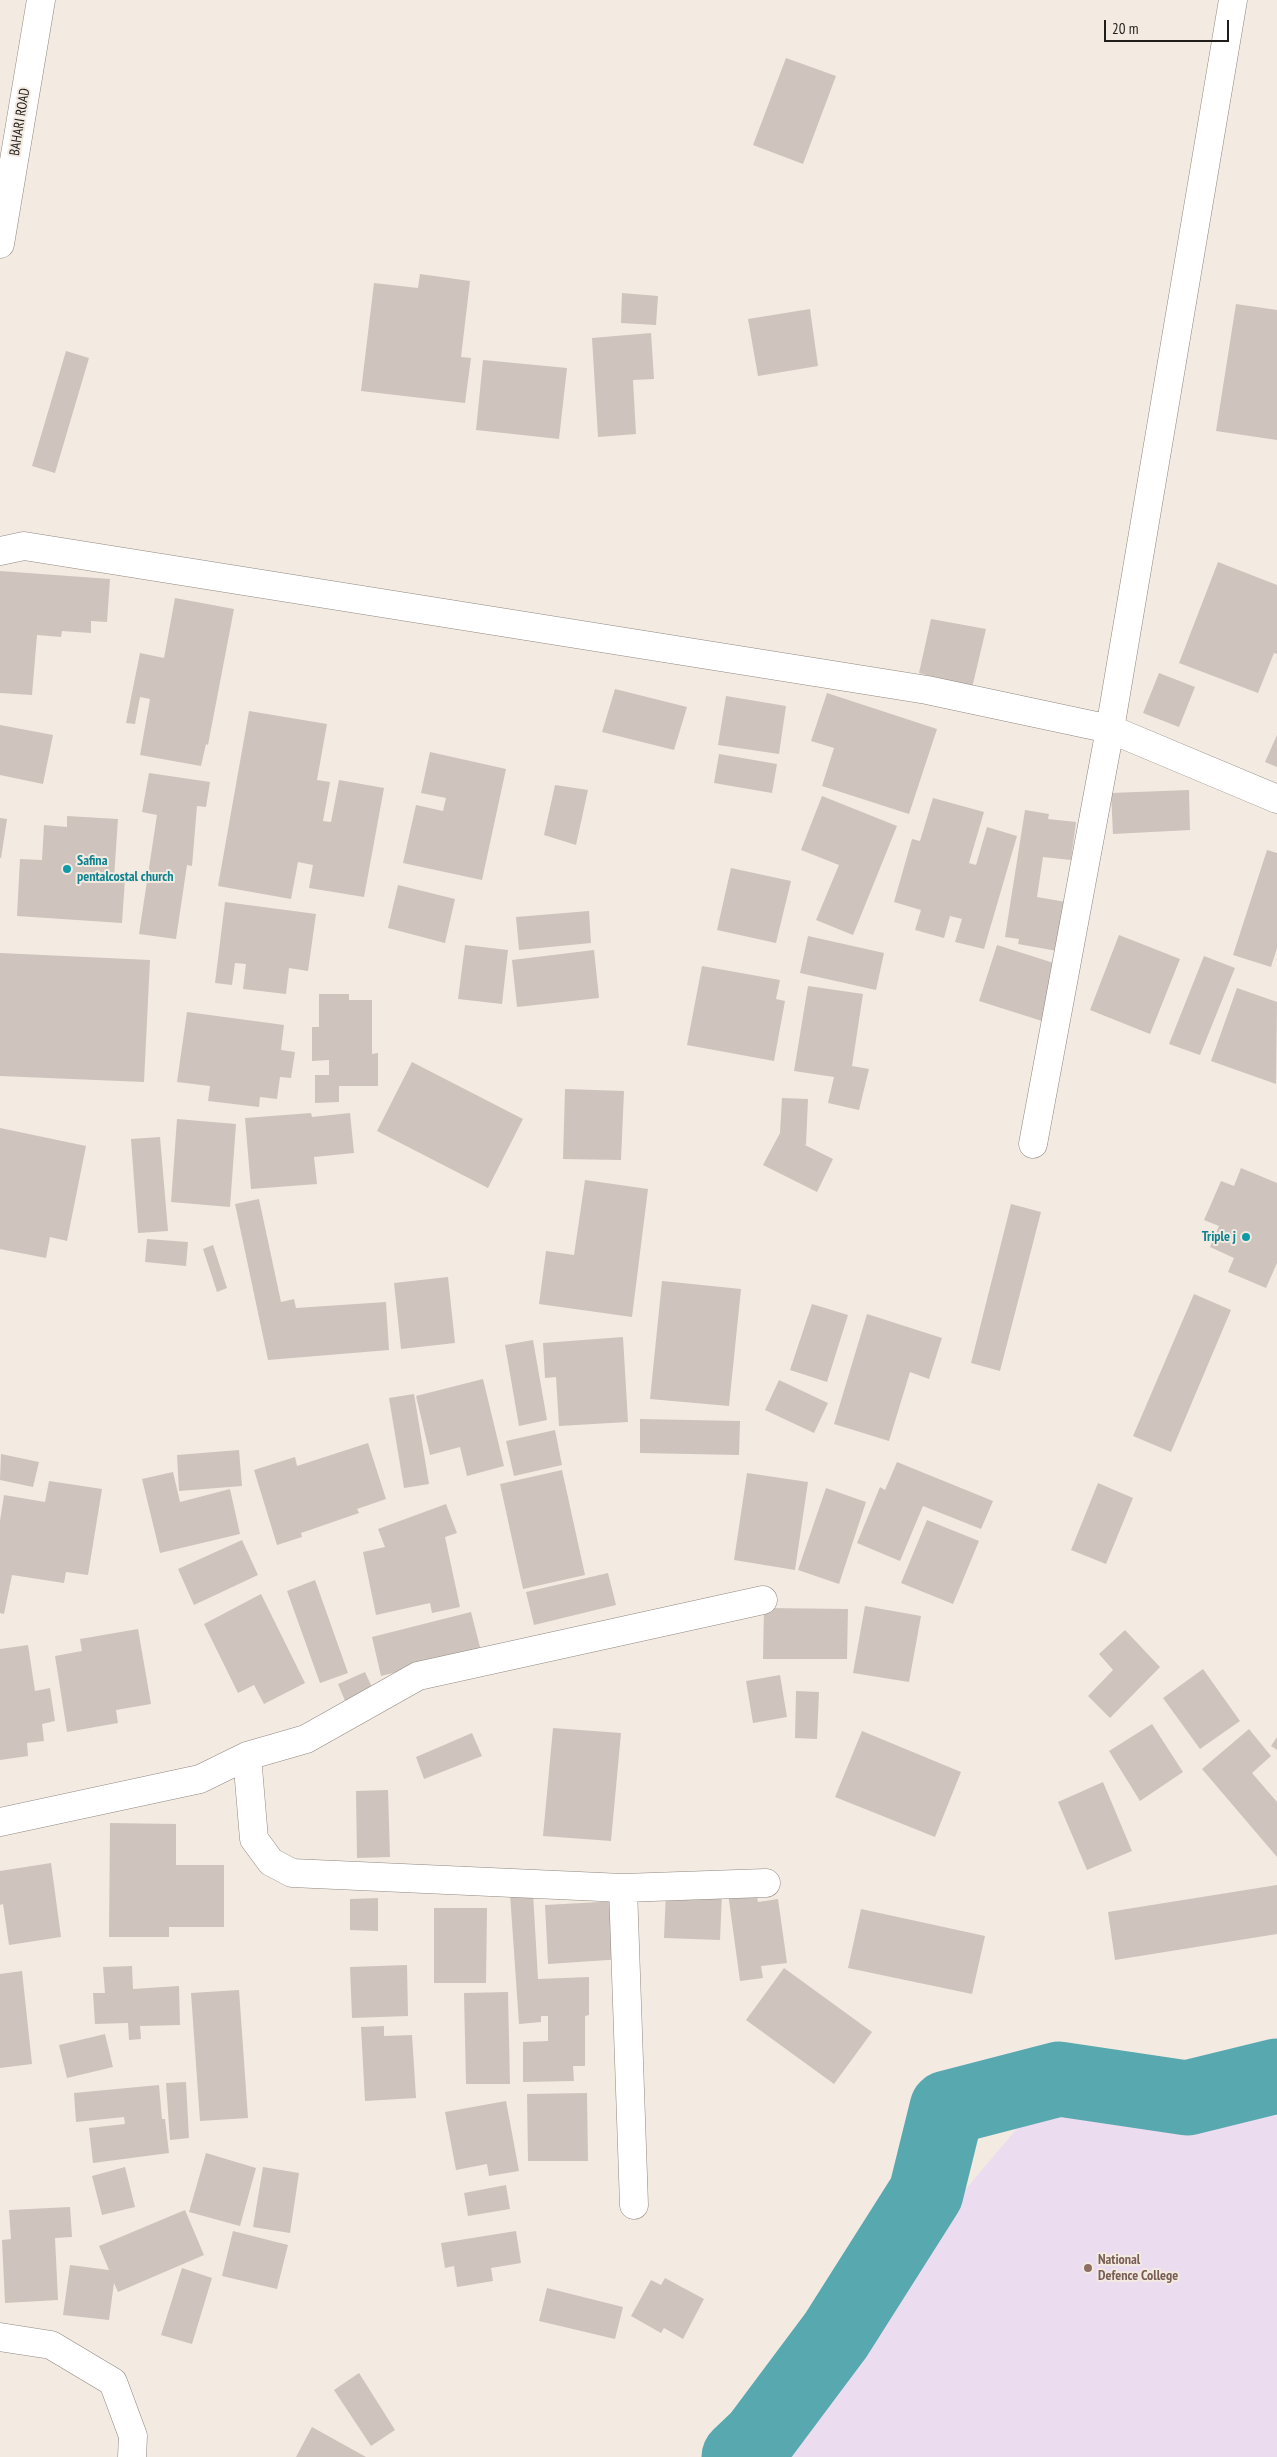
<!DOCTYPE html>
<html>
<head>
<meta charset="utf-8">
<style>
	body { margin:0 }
	#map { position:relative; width:1277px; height:2457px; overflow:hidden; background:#f3eae2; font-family:"PT Sans Narrow",sans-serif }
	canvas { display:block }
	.scale { position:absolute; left:1104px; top:20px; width:125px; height:22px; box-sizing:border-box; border:2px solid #201d1a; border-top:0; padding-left:6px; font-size:15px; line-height:18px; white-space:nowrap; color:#201d1a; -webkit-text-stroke:4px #f3eae2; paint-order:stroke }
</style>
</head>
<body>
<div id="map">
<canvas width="1277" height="2457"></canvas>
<div class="scale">20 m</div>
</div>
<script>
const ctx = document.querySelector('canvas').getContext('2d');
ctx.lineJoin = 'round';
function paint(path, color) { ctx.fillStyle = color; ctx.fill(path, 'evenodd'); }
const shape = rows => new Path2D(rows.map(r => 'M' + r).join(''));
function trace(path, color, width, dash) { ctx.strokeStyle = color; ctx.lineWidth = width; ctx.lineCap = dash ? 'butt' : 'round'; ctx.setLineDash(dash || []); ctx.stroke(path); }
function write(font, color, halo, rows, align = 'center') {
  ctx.font = font + ' "PT Sans Narrow",sans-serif'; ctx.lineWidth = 4; ctx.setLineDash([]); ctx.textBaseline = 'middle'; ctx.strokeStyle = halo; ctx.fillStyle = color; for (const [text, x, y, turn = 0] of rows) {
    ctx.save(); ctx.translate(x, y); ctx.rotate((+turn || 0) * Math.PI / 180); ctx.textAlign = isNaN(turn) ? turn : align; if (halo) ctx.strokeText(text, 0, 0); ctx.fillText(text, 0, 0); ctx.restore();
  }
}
const education = shape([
	[1277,2075,1277,2457,739,2457,1059,2079]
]);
const river = shape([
	[739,2457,759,2438,836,2335,926,2193,947,2108,1059,2079,1187,2098,1277,2076]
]);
const building = shape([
	[786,58,836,76,803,164,753,145],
	[420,274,470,281,461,357,471,358,465,403,361,391,374,283,418,288],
	[622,293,658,296,656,325,621,323],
	[1236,304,1277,310,1277,440,1216,431],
	[810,309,818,366,758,376,748,319],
	[651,333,654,379,633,380,636,434,598,437,592,338],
	[66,351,89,358,55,473,32,466],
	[483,360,567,368,559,439,476,430],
	[1218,562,1277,585,1277,654,1274,653,1258,693,1179,663],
	[0,571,110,579,107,622,91,621,91,633,62,631,61,637,37,635,32,695,0,693],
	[175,598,234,609,208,745,206,744,201,766,140,755,150,699,140,697,135,724,126,723,140,653,164,658],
	[931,619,986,629,972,688,919,673],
	[1159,673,1195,687,1179,727,1143,713],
	[615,689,687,707,674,750,602,732],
	[827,693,937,729,909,814,822,786,834,748,811,741],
	[726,696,786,706,779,754,718,745],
	[249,711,327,724,317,780,330,782,323,821,331,822,339,780,384,788,364,897,309,888,313,865,298,862,291,899,218,886],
	[0,725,53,735,43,784,0,775],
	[1277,735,1277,767,1265,762],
	[430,752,506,769,482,880,403,863,416,805,443,811,446,798,421,793],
	[719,754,777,764,772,793,714,783],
	[149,773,210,782,206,807,197,806,192,866,187,865,176,939,139,934,157,815,142,812],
	[555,785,588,790,576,845,544,835],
	[1189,790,1190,830,1113,834,1111,793],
	[822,796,897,826,853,935,816,920,839,865,801,850],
	[933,798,984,812,969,863,976,865,987,827,1017,836,984,949,955,942,962,919,950,916,944,938,915,930,921,910,894,902,912,839,920,841],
	[1025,810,1049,814,1048,819,1076,822,1071,860,1043,857,1037,897,1066,902,1057,951,1018,944,1019,939,1005,937],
	[67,816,118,819,114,878,125,879,122,923,17,916,20,859,42,860,44,825,67,827],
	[0,818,7,819,1,858,0,858],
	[1267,850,1277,853,1277,948,1271,967,1233,955],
	[731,868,791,881,776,943,717,930],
	[398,885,455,899,445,943,388,928],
	[225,902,316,914,308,971,289,968,286,994,243,989,246,964,235,963,232,985,215,983],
	[589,911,591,943,519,950,516,917],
	[1119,935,1180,959,1150,1034,1090,1010],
	[808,936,884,953,876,990,800,973],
	[465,945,508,950,502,1004,458,999],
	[997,945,1060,965,1042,1021,979,1001],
	[594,950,599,998,517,1007,512,960],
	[0,953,150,960,144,1082,0,1076],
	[1204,956,1235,968,1200,1055,1169,1044],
	[702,966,780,980,776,999,785,1001,774,1061,687,1045],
	[808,986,863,994,852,1066,869,1069,859,1110,828,1103,834,1077,794,1071],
	[1237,988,1277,1002,1276,1084,1211,1061],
	[319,994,349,994,349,1000,372,1000,372,1054,378,1053,378,1086,339,1086,339,1102,315,1103,315,1075,329,1075,329,1060,312,1061,312,1027,319,1027],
	[187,1012,284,1025,281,1050,295,1052,291,1078,280,1077,277,1099,260,1097,259,1107,208,1101,210,1086,177,1082],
	[412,1062,523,1119,488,1188,377,1131],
	[565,1089,624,1091,621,1160,563,1159],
	[782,1098,808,1099,806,1145,803,1144,833,1159,817,1192,763,1165,780,1133],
	[311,1113,312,1117,350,1113,354,1153,314,1157,317,1184,251,1189,245,1118],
	[177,1119,236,1124,230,1207,171,1202],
	[0,1128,86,1146,67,1241,50,1237,46,1258,0,1249],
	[160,1137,168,1231,138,1233,131,1139],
	[1241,1168,1277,1183,1277,1263,1266,1288,1228,1272,1234,1258,1210,1247,1219,1226,1204,1220,1221,1181,1234,1186],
	[585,1180,648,1189,632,1317,539,1304,546,1251,574,1255],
	[259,1199,281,1302,294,1299,296,1308,386,1302,389,1350,268,1360,235,1204],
	[1011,1204,1041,1212,1000,1371,971,1363],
	[147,1239,188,1242,186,1266,145,1262],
	[213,1245,227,1288,217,1292,203,1249],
	[448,1277,455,1343,401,1349,394,1283],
	[662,1281,741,1289,729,1406,650,1399],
	[1194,1294,1231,1310,1171,1452,1133,1436],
	[812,1304,848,1315,827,1382,790,1370],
	[867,1314,942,1338,929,1379,910,1372,889,1441,834,1424],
	[623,1337,628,1422,559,1426,556,1377,545,1378,543,1343],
	[533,1340,547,1420,519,1426,505,1345],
	[483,1379,504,1466,467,1476,460,1447,430,1455,416,1396],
	[779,1380,828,1403,814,1433,765,1410],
	[414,1394,429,1484,404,1488,389,1398],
	[640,1419,740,1421,739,1455,640,1453],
	[555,1430,562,1465,514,1476,506,1441],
	[368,1443,386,1499,357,1509,359,1513,301,1533,302,1537,277,1545,254,1470,295,1457,297,1466],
	[239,1450,242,1486,179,1491,177,1455],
	[1,1454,39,1462,33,1487,0,1480],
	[897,1462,993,1501,981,1529,923,1506,900,1561,857,1543,880,1487,885,1490],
	[562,1470,585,1575,523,1589,500,1484],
	[173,1472,180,1502,230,1489,240,1534,160,1553,142,1479],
	[747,1473,808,1482,795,1570,734,1560],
	[49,1481,102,1489,88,1575,66,1572,64,1583,12,1575,4,1614,0,1613,0,1521,4,1495,45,1502],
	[1098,1483,1133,1498,1106,1564,1071,1550],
	[826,1488,866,1502,839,1584,798,1570],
	[446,1504,457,1533,445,1537,460,1607,432,1613,430,1603,376,1615,363,1552,385,1547,378,1529],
	[927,1520,979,1541,953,1604,901,1583],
	[242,1540,258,1575,194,1605,178,1569],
	[608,1573,616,1605,534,1625,526,1592],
	[315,1580,348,1673,320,1683,287,1591],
	[261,1594,305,1683,264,1704,254,1685,238,1693,204,1624],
	[865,1606,921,1616,909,1682,853,1673],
	[764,1608,848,1609,847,1659,763,1659],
	[471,1612,481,1651,381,1676,372,1637],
	[138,1629,151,1704,116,1710,118,1723,67,1732,55,1656,82,1651,80,1639],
	[1125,1630,1160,1667,1110,1718,1088,1696,1113,1670,1099,1654],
	[28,1645,35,1691,50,1688,55,1721,42,1724,44,1741,27,1743,28,1756,0,1760,0,1649],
	[1203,1669,1240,1721,1200,1749,1163,1698],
	[365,1672,376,1696,348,1708,338,1684],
	[780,1675,787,1717,753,1723,746,1681],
	[796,1691,819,1692,817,1739,795,1738],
	[1152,1724,1183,1772,1140,1801,1109,1751],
	[553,1728,621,1733,611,1841,543,1836],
	[1249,1729,1271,1756,1252,1773,1277,1802,1277,1857,1202,1769],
	[862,1731,961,1772,935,1837,835,1797],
	[472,1733,482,1756,424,1779,416,1757],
	[1277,1737,1277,1750,1271,1746],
	[1103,1782,1132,1851,1087,1870,1058,1802],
	[388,1790,390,1857,357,1858,356,1791],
	[110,1823,176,1824,176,1865,224,1865,224,1927,169,1927,169,1937,109,1937],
	[51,1863,61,1937,9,1945,3,1904,0,1905,0,1871],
	[1277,1885,1277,1934,1115,1960,1108,1912],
	[756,1890,758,1902,778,1899,787,1963,761,1966,763,1978,740,1981,728,1893],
	[666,1891,722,1894,720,1940,664,1938],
	[533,1893,538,1979,589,1977,589,2015,585,2016,585,2066,573,2066,574,2081,523,2082,523,2042,548,2041,548,2016,541,2016,541,2022,519,2024,510,1894],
	[378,1898,378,1931,350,1930,350,1899],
	[619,1901,623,1959,548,1964,545,1905],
	[434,1908,487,1908,486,1983,434,1983],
	[861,1909,985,1936,972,1994,848,1968],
	[407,1965,408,2016,352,2018,350,1967],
	[132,1966,133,1989,179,1986,180,2025,140,2026,141,2039,129,2040,128,2023,95,2024,93,1993,105,1993,103,1967],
	[784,1968,872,2032,834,2084,746,2020],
	[22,1971,32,2064,0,2068,0,1974],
	[239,1990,248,2118,200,2121,191,1993],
	[508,1992,510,2084,466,2084,464,1993],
	[384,2026,384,2036,412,2035,416,2098,365,2101,361,2027],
	[105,2034,113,2067,67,2078,59,2045],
	[186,2082,189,2138,170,2140,166,2083],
	[159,2085,162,2119,165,2119,169,2153,93,2163,89,2128,125,2124,124,2117,76,2122,74,2093],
	[587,2093,588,2161,528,2161,527,2094],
	[506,2101,519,2171,489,2176,487,2164,456,2170,445,2112],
	[206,2153,256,2168,240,2226,189,2212],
	[125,2167,135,2207,102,2215,92,2176],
	[263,2167,299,2173,290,2233,253,2227],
	[506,2185,510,2209,468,2216,464,2193],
	[70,2207,72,2237,55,2238,58,2300,5,2303,2,2240,11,2239,9,2210],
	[185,2210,204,2255,118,2292,114,2283,109,2320,63,2315,70,2265,109,2270,99,2246],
	[233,2231,288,2245,277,2289,222,2276],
	[516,2231,521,2263,491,2268,493,2281,457,2287,454,2266,445,2268,441,2243],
	[182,2268,212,2278,192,2344,161,2335],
	[665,2278,704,2299,683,2339,664,2328,661,2333,631,2316,651,2280,661,2285],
	[547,2288,623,2307,615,2339,539,2321],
	[359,2373,395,2430,371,2446,334,2390],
	[312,2427,366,2457,296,2457]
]);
const street = shape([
	[0,244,41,0],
	[0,551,24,546,927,690,1110,729,1277,799],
	[1033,1144,1110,729,1233,0],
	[247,1756,254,1839,271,1862,292,1873,623,1888,766,1883],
	[0,1822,200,1779,247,1756,306,1739,418,1676,763,1600],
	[623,1888,634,2205],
	[0,2337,51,2345,113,2382,133,2436,132,2457]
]);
const markers = [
	[67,869,5,"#0f9aa8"],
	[1246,1237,5,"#0f9aa8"],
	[1088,2268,5,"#8d6e63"]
];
const streetNames = [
	["BAHARI ROAD",20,122,-81]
];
const cultureNames = [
	["Safina",77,861],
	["pentalcostal church",77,877],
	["Triple j",1236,1237,"right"]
];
const educationNames = [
	["National",1098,2260],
	["Defence College",1098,2276]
];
paint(education, '#ebdcef');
trace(river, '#58a8b0', 75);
paint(building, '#cec4bd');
trace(street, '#908880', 29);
trace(street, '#fff', 28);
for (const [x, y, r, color] of markers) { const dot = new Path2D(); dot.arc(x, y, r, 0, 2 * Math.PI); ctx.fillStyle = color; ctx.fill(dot); trace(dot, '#f3eae2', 2); }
write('14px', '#201d1a', '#f3eae2', streetNames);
write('bold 14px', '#0d838f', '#f3eae2', cultureNames, 'left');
write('bold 14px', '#785e54', '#f3eae2', educationNames, 'left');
</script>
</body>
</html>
